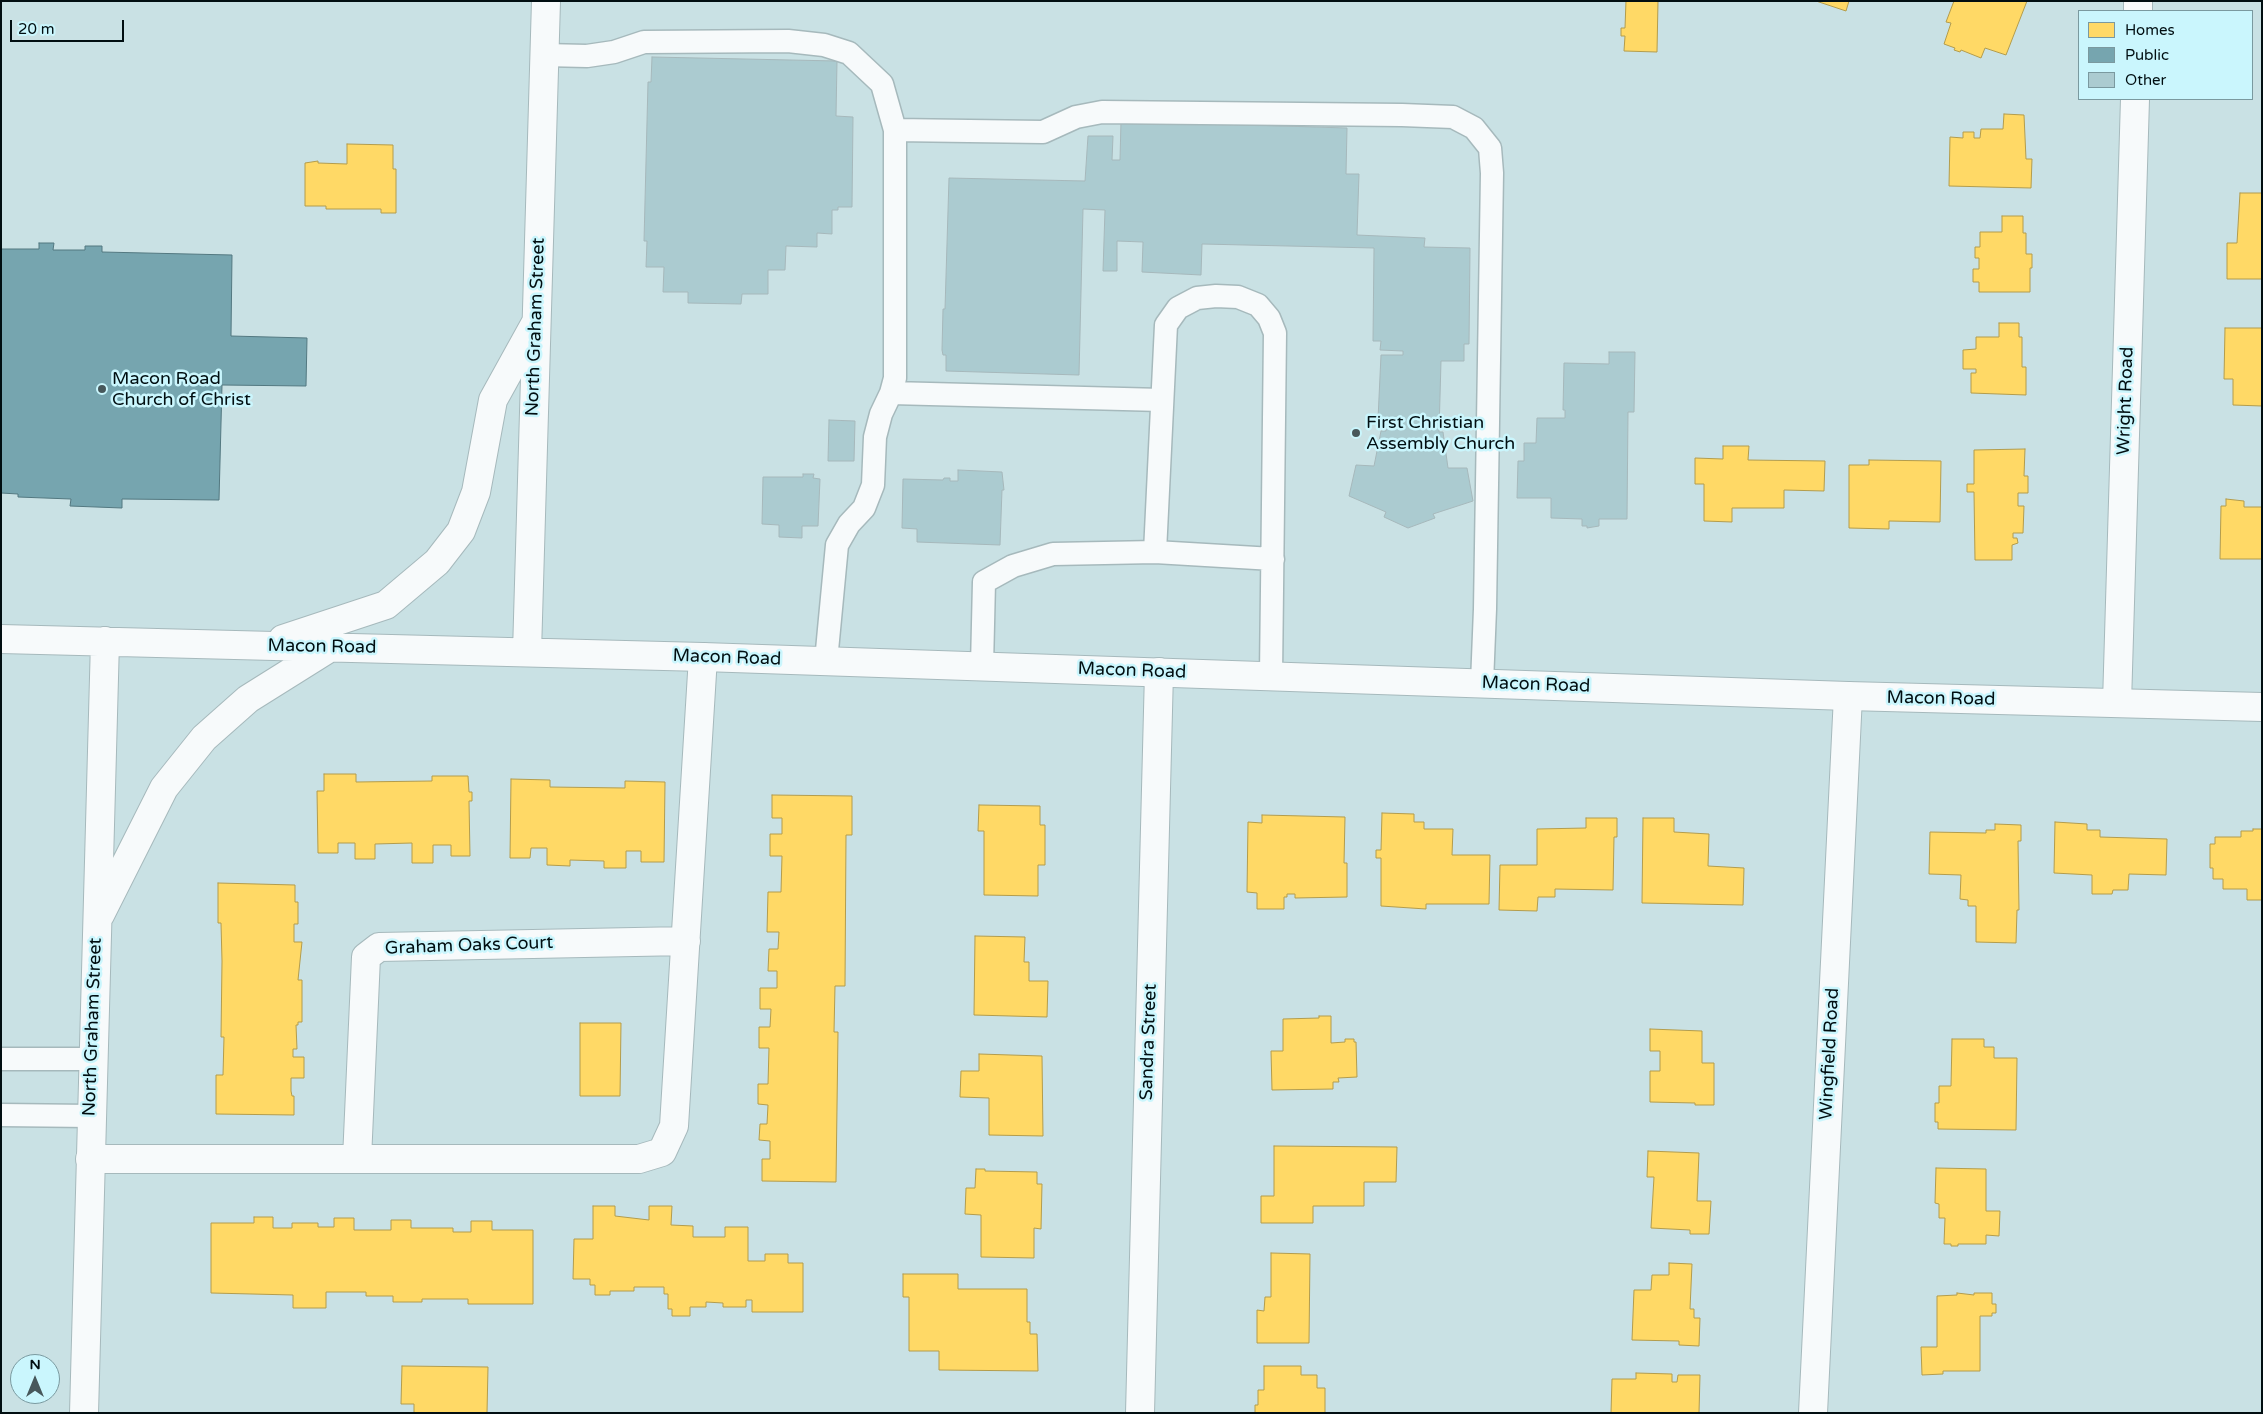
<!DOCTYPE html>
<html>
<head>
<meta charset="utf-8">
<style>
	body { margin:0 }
	#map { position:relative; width:2263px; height:1414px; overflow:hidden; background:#c9e1e4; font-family:"Varela Round",sans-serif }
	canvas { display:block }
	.frame { position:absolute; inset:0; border:2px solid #010e11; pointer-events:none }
	.legend { position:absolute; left:2078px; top:10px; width:175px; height:90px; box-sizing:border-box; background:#caf6fd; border:1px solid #7a999f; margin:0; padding:6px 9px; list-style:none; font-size:15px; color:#010e11 }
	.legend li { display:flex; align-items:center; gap:10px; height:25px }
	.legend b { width:25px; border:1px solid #7a999f }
	.north { position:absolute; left:10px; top:1354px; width:50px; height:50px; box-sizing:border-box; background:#caf6fd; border:1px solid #7a999f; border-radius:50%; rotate:0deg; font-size:14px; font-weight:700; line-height:20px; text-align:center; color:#010e11 }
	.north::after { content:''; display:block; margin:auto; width:18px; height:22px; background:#47585b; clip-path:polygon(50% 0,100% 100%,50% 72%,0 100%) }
	.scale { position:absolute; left:10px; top:20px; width:114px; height:22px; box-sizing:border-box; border:2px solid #010e11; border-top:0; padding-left:6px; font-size:15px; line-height:18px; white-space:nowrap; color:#010e11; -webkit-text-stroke:4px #caf6fd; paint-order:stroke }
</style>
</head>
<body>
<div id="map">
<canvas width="2263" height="1414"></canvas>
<div class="frame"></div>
<ul class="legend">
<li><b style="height:14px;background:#ffd966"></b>Homes</li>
<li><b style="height:14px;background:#76a5af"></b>Public</li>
<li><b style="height:14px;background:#abcbd0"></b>Other</li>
</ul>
<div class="north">N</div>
<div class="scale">20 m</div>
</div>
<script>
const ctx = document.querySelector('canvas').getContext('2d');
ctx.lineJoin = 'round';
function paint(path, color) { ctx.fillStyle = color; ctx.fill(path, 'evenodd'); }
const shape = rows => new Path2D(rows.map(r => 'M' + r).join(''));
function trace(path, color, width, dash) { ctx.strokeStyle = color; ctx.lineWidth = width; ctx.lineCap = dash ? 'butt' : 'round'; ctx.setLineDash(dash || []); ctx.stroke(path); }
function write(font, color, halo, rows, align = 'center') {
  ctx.font = font + ' "Varela Round",sans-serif'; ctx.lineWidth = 5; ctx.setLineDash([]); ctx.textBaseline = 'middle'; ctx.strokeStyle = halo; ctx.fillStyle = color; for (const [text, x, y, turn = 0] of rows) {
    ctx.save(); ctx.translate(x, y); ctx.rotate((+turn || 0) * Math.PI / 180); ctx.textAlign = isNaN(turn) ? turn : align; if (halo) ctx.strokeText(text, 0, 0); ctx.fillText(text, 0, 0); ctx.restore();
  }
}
const homes = shape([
	[1626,1,1658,1,1657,52,1624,51,1625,36,1621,36,1621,28,1625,28,1626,1],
	[1816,1,1849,1,1846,11,1816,1],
	[1954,1,2027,1,2006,55,1985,48,1981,58,1961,50,1960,52,1954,50,1955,48,1944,44,1951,23,1946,22,1954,1],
	[2004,114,2024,115,2026,159,2032,159,2031,188,1949,186,1950,137,1963,138,1963,132,1974,132,1974,138,1980,138,1981,129,2003,129,2004,114],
	[347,144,393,145,393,169,396,169,396,213,381,213,381,209,326,209,326,206,305,206,305,163,318,161,318,163,347,164,347,144],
	[2240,193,2262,193,2262,279,2227,279,2227,243,2237,243,2240,193],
	[2002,216,2023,216,2023,233,2026,233,2026,254,2032,254,2032,268,2030,268,2030,292,1979,292,1979,282,1973,282,1973,269,1979,269,1979,258,1975,258,1975,247,1980,247,1980,232,2002,232,2002,216],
	[1999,323,2019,323,2019,337,2022,337,2022,367,2026,367,2026,395,1971,393,1971,373,1976,373,1976,369,1963,369,1963,350,1976,349,1976,337,1999,337,1999,323],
	[2225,328,2262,328,2262,406,2233,405,2233,379,2224,379,2225,328],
	[1723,446,1749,446,1748,460,1825,461,1824,491,1784,490,1784,508,1732,508,1732,522,1704,521,1704,484,1695,484,1695,458,1723,459,1723,446],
	[2025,449,2024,476,2028,476,2028,493,2018,493,2018,506,2024,506,2023,533,2013,533,2013,538,2017,538,2018,543,2012,545,2012,560,1975,560,1974,492,1967,492,1967,484,1974,484,1974,450,2025,449],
	[1869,460,1941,461,1940,522,1889,521,1889,529,1849,528,1849,465,1869,465,1869,460],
	[2226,499,2244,501,2244,507,2262,507,2262,559,2220,559,2221,506,2226,506,2226,499],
	[324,774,356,774,356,782,432,781,432,776,468,776,469,792,472,792,472,801,469,801,470,856,451,856,451,845,433,845,433,863,412,863,412,843,375,844,375,859,355,859,355,843,338,843,338,853,318,853,317,791,324,791,324,774],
	[511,779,550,780,550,787,625,788,625,781,665,782,664,862,641,862,641,851,626,851,626,868,604,868,604,861,570,860,570,866,547,865,547,848,531,848,530,858,510,858,511,779],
	[772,795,852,796,852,835,846,835,845,986,835,986,834,1032,838,1032,836,1182,762,1181,762,1159,770,1159,770,1141,759,1140,760,1124,767,1124,768,1105,758,1104,758,1084,768,1084,769,1048,759,1048,759,1027,770,1027,771,1009,760,1009,760,988,777,988,777,971,768,971,769,949,778,949,779,932,767,932,768,892,781,892,782,856,770,856,770,834,782,834,782,818,772,818,772,795],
	[979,805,1040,806,1040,825,1045,825,1045,865,1038,865,1038,896,984,895,984,831,978,831,979,805],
	[1382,813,1414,814,1414,822,1424,822,1424,829,1453,829,1452,855,1490,855,1489,904,1426,904,1426,909,1381,906,1381,858,1376,858,1376,850,1381,850,1382,813],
	[1262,815,1345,817,1344,863,1347,863,1347,897,1295,898,1295,894,1287,894,1287,897,1284,897,1284,909,1257,909,1257,893,1247,892,1248,822,1262,823,1262,815],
	[1586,818,1617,818,1617,837,1614,837,1613,890,1555,889,1555,897,1538,897,1537,911,1499,910,1500,865,1537,865,1537,829,1586,828,1586,818],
	[1643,818,1674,818,1674,832,1709,834,1708,866,1744,868,1743,905,1642,903,1643,818],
	[2055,822,2087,824,2087,830,2100,830,2100,837,2167,839,2166,875,2129,874,2128,890,2113,890,2112,894,2092,894,2092,875,2054,873,2055,822],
	[1995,824,2021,825,2021,841,2018,841,2019,910,2017,910,2016,943,1976,942,1976,906,1968,906,1968,900,1960,899,1961,875,1929,874,1930,832,1986,833,1986,830,1995,830,1995,824],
	[2253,829,2262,829,2262,900,2247,900,2247,889,2223,889,2223,879,2213,879,2213,868,2210,868,2210,844,2215,844,2215,837,2241,837,2241,831,2253,831,2253,829],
	[218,883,295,885,295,902,298,902,298,924,294,924,294,942,302,942,298,980,302,980,302,1022,298,1022,298,1025,296,1025,297,1049,293,1049,293,1057,304,1057,304,1078,291,1078,291,1091,292,1096,294,1096,294,1115,216,1114,216,1075,223,1075,224,1037,221,1037,222,961,221,923,218,923,218,883],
	[975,936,1025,937,1024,962,1029,962,1029,981,1048,981,1047,1017,974,1015,975,936],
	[1319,1016,1331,1016,1331,1043,1345,1042,1345,1039,1354,1039,1354,1042,1356,1042,1357,1077,1338,1078,1339,1082,1333,1082,1333,1089,1272,1090,1271,1051,1283,1051,1283,1019,1319,1018,1319,1016],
	[580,1023,621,1023,620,1096,580,1096,580,1023],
	[1650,1029,1702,1031,1702,1063,1714,1063,1714,1105,1695,1105,1695,1103,1650,1102,1650,1071,1660,1071,1660,1051,1650,1051,1650,1029],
	[1952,1039,1984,1039,1984,1047,1994,1047,1994,1058,2017,1058,2016,1130,1938,1129,1938,1122,1935,1122,1935,1103,1939,1103,1939,1086,1951,1086,1952,1039],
	[979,1054,1042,1056,1043,1136,989,1135,989,1098,960,1097,961,1071,979,1071,979,1054],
	[1274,1146,1397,1147,1396,1182,1364,1182,1364,1206,1313,1206,1313,1223,1261,1223,1261,1196,1274,1196,1274,1146],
	[1648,1151,1699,1153,1697,1201,1711,1201,1709,1234,1690,1234,1690,1230,1651,1228,1654,1177,1647,1177,1648,1151],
	[1936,1168,1986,1169,1986,1211,2000,1211,1999,1236,1986,1235,1986,1244,1958,1244,1958,1246,1951,1246,1951,1244,1944,1244,1945,1218,1939,1218,1939,1204,1935,1203,1936,1168],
	[976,1169,985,1169,985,1171,1037,1172,1037,1184,1042,1184,1041,1229,1034,1228,1034,1258,981,1257,981,1215,965,1214,966,1188,975,1188,976,1169],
	[593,1206,615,1206,615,1216,649,1220,649,1206,672,1206,671,1225,693,1226,693,1237,725,1237,725,1227,748,1227,748,1261,765,1261,765,1254,788,1254,788,1263,803,1263,803,1312,752,1312,752,1300,746,1300,746,1307,723,1307,723,1303,706,1302,706,1307,690,1307,690,1316,672,1316,672,1309,668,1309,668,1294,664,1294,664,1287,634,1287,634,1291,610,1291,610,1295,595,1295,595,1285,590,1285,590,1279,573,1279,574,1239,593,1239,593,1206],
	[254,1217,273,1217,273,1228,292,1228,292,1223,318,1223,318,1227,334,1227,334,1218,354,1218,354,1230,391,1230,391,1220,411,1220,411,1228,453,1228,453,1232,471,1232,471,1221,492,1221,492,1230,533,1230,533,1304,468,1304,468,1299,422,1299,422,1302,393,1302,393,1296,366,1296,366,1292,326,1292,326,1308,293,1308,293,1295,211,1293,211,1223,254,1223,254,1217],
	[1271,1253,1310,1254,1309,1343,1257,1343,1257,1310,1264,1311,1265,1297,1271,1297,1271,1253],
	[1669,1263,1692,1264,1690,1309,1694,1309,1694,1318,1700,1318,1699,1346,1679,1345,1679,1341,1632,1340,1634,1290,1651,1290,1652,1275,1669,1275,1669,1263],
	[903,1274,958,1274,958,1289,1027,1289,1027,1322,1030,1322,1030,1334,1037,1334,1038,1371,939,1370,939,1351,909,1351,909,1297,903,1297,903,1274],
	[1957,1293,1974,1295,1974,1293,1992,1293,1992,1304,1996,1304,1996,1313,1992,1313,1992,1316,1980,1316,1980,1371,1943,1371,1943,1374,1922,1375,1921,1347,1937,1347,1937,1296,1957,1295,1957,1293],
	[402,1366,488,1367,487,1413,414,1413,414,1404,401,1404,402,1366],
	[1264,1366,1301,1366,1301,1375,1317,1375,1317,1388,1325,1388,1325,1413,1255,1413,1255,1405,1258,1405,1258,1390,1264,1390,1264,1366],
	[1636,1373,1672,1374,1672,1382,1677,1382,1678,1375,1700,1375,1699,1413,1611,1413,1612,1379,1636,1379,1636,1373]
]);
const public = shape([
	[39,243,54,243,53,250,85,250,85,246,102,246,102,252,232,255,231,336,307,338,306,386,222,385,219,500,122,499,122,508,70,506,71,499,18,497,18,494,1,493,1,249,39,249,39,243]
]);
const building = shape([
	[652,57,837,61,836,116,853,117,852,207,838,207,838,210,832,210,832,234,817,233,817,247,786,246,785,270,768,270,768,294,742,294,741,304,688,303,688,292,663,292,664,267,646,267,647,241,644,241,648,82,651,82,652,57],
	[1121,121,1347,128,1346,174,1359,174,1357,235,1425,238,1424,247,1470,248,1469,344,1464,344,1464,361,1441,361,1439,432,1443,432,1448,468,1467,468,1473,501,1433,514,1435,518,1408,528,1384,517,1386,512,1349,496,1356,465,1374,466,1381,431,1386,431,1386,420,1378,419,1381,355,1403,355,1403,351,1380,350,1381,341,1373,341,1374,248,1202,244,1201,275,1142,272,1143,242,1117,241,1117,271,1103,271,1105,210,1083,209,1079,375,946,371,946,355,943,355,942,350,943,309,945,309,949,178,1085,181,1088,136,1113,136,1112,160,1120,160,1121,121],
	[1609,352,1635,352,1634,412,1628,412,1627,519,1599,519,1599,526,1587,528,1587,526,1582,526,1582,519,1551,518,1551,498,1517,498,1518,461,1524,461,1524,443,1536,443,1537,418,1565,418,1565,410,1563,410,1564,363,1609,364,1609,352],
	[829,420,855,421,854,461,828,461,829,420],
	[958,470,1002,472,1004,490,1002,490,1000,545,917,542,917,529,902,528,903,479,943,480,944,478,950,478,950,481,958,481,958,470],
	[803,474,814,474,813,478,820,479,818,526,802,526,802,538,779,537,779,525,762,524,763,477,803,477,803,474]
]);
const service = shape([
	[544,55,587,56,614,52,644,42,788,41,824,45,849,53,882,84,895,130],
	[891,393,1162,400],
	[1155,552,1273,559],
	[826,661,837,545,849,524,864,508,873,485,875,437,881,414,891,393,895,378,895,130,1043,132,1076,117,1102,112,1402,115,1453,117,1474,128,1490,148,1492,173,1485,609,1482,683],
	[982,666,984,582,1013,566,1053,554,1155,552,1166,325,1178,308,1197,298,1216,296,1238,297,1258,305,1269,318,1275,333,1271,675],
	[1,1059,92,1059],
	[1,1115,91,1116]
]);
const minor = shape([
	[2138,11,2138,1],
	[2117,703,2135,99],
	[90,1159,639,1159,662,1152,674,1126,703,657],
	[357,1159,366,957,379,947,686,941],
	[1140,1413,1159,672],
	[1813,1413,1848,696]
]);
const secondary = shape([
	[1,639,703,657,1848,696,2262,707],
	[283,639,386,605,437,562,461,531,476,492,493,400,535,324],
	[527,652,546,1],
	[100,915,164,788,204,738,248,699,331,647],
	[84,1413,105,641]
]);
const markers = [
	[102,389,5,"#47585b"],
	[1356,433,5,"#47585b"]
];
const streetNames = [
	["North Graham Street",536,327,-88],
	["Wright Road",2126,401,-88],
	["Macon Road",322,647,1],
	["Macon Road",727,658,2],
	["Macon Road",1132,671,2],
	["Macon Road",1536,685,2],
	["Macon Road",1941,699,1],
	["Graham Oaks Court",469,946,-2],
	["North Graham Street",93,1027,-88],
	["Sandra Street",1149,1042,-88],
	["Wingfield Road",1830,1054,-87]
];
const poiNames = [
	["Macon Road",112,379],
	["Church of Christ",112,400],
	["First Christian",1366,423],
	["Assembly Church",1366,444]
];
paint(homes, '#ffd966');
trace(homes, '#b39c4c', 1);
paint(public, '#76a5af');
trace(public, '#537880', 1);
paint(building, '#abcbd0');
trace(building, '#a6b8bb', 1);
trace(service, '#a6b9bc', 25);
trace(minor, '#a6b9bc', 30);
trace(secondary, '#a6b9bc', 30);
trace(service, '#f7fafb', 22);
trace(minor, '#f7fafb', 28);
trace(secondary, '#f7fafb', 28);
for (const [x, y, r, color] of markers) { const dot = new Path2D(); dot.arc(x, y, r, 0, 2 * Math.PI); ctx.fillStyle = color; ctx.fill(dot); trace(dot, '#caf6fd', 2); }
write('18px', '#010e11', '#caf6fd', streetNames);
write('18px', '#010e11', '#caf6fd', poiNames, 'left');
</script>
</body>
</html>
